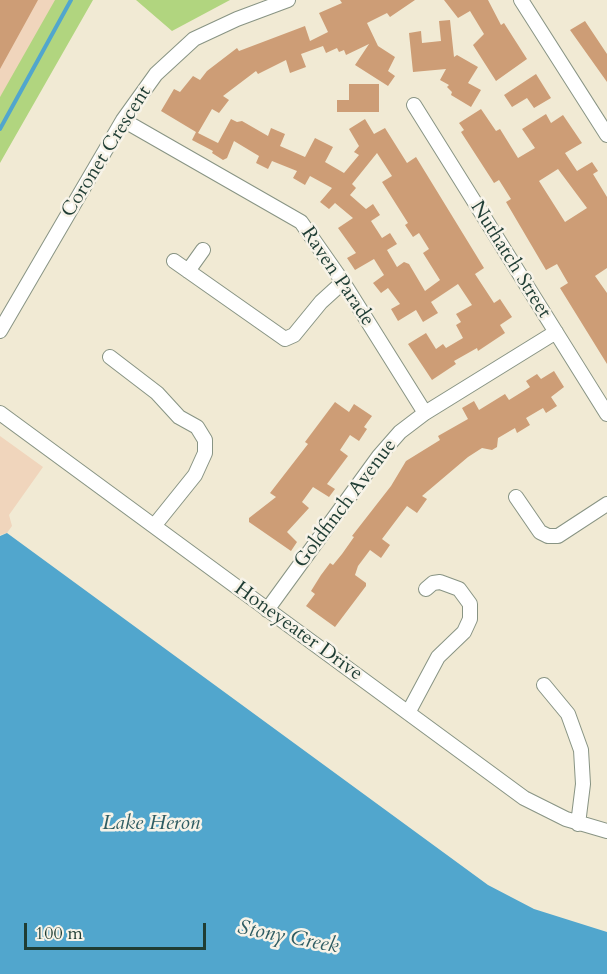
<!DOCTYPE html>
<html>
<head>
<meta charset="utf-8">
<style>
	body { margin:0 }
	#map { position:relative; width:607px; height:974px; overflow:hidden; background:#f1ead4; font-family:Cardo,serif }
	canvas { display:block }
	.scale { position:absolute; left:24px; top:923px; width:182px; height:27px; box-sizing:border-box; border:3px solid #1f3d34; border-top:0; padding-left:8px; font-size:18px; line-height:21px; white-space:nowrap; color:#1f3d34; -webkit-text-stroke:4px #f7f3e8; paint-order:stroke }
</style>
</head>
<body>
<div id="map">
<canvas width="607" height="974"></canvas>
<div class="scale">100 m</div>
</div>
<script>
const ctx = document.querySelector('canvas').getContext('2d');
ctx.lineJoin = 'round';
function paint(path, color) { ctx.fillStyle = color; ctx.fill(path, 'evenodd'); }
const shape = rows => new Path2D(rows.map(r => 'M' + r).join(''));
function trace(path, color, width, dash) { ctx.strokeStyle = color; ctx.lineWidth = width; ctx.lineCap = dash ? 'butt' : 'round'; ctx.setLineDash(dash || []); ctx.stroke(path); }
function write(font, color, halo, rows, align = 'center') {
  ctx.font = font + ' Cardo,serif'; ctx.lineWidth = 5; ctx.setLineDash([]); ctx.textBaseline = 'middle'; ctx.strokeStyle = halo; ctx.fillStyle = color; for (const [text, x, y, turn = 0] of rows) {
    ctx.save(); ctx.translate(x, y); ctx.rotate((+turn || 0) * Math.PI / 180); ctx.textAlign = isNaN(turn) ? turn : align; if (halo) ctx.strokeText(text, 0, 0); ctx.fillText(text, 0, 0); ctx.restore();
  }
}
const built = shape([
	[0,0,56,0,0,98],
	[0,436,43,467,9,515,12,526,7,533,0,535]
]);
const green = shape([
	[55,0,93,0,0,163,0,97],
	[136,0,230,0,172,31]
]);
const water = shape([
	[7,533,488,885,534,909,607,932,607,974,0,974,0,536]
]);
const stream = shape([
	[0,129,71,0]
]);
const building = shape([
	[0,0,38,0,0,69],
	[340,0,415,0,390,17,387,13,367,23,378,46,395,57,388,71,395,76,388,86,355,65,369,44,346,55,344,50,339,52,337,48,326,53,323,46,301,54,306,67,290,73,286,60,258,74,256,71,223,96,229,100,219,113,212,109,198,133,218,143,231,119,237,122,242,121,268,136,271,128,285,134,280,146,305,157,315,138,333,147,325,162,344,173,359,155,354,152,359,146,349,129,365,119,374,134,385,128,407,163,416,157,484,268,475,274,494,303,500,299,512,317,500,325,505,333,478,351,477,348,454,361,456,364,432,380,408,344,426,333,436,349,443,344,446,348,463,338,456,325,461,322,456,314,472,305,458,284,431,302,438,313,423,322,416,310,398,321,391,309,400,304,388,288,381,293,373,283,384,275,374,259,355,270,347,258,356,253,338,228,353,218,335,203,329,209,320,202,332,188,310,176,305,185,293,178,297,171,272,161,268,169,256,163,259,156,234,141,227,158,223,160,212,153,213,151,192,140,196,132,161,111,174,89,180,92,193,76,200,80,207,71,237,48,239,51,305,26,310,41,328,32,319,13,342,3],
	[377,153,392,176,382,182,408,223,405,225,413,237,419,233,429,249,423,253,440,280,425,291,409,264,404,262,397,267,387,250,397,244,390,233,382,238,371,221,380,215,373,204,366,209,350,195,356,188,352,184],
	[444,0,488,0,501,25,504,23,527,59,496,81,473,45,484,34,470,11,458,18],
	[450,20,454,57,457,55,478,67,468,83,481,90,471,107,451,95,452,92,447,87,449,85,440,80,446,69,413,72,409,33,421,31,422,43,441,41,439,21],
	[585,21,607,54,607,82,570,30],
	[536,74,551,98,534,108,527,98,512,107,504,95],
	[349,84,379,84,379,112,337,112,337,100,349,100],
	[481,109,496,131,500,129,518,158,535,148,522,129,546,114,551,123,563,115,582,143,565,153,577,171,592,162,598,171,593,174,607,197,607,268,595,276,607,293,607,364,560,288,568,283,557,264,546,270,506,202,511,199,499,180,494,183,461,132,464,130,459,123],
	[558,169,587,208,565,222,539,181],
	[554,371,564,387,551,397,557,406,546,413,543,408,526,418,530,425,517,433,515,428,498,438,497,447,492,450,482,448,468,457,422,496,427,499,417,513,407,506,382,539,390,545,381,558,370,550,358,566,355,575,366,583,366,586,335,627,306,606,315,594,311,591,321,575,330,563,333,565,342,554,354,537,352,536,391,486,406,461,440,440,438,436,468,419,462,408,474,401,479,410,505,394,509,400,530,387,526,381,537,374,541,379],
	[335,402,349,412,354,404,372,416,364,427,367,429,359,441,350,435,340,450,348,456,327,484,335,489,329,497,313,487,302,502,309,508,287,532,297,542,291,551,249,522,249,518,276,497,270,493,308,444,305,442]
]);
const minor = shape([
	[521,0,607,135],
	[414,105,607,414],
	[123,120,301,222,343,282,425,413],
	[174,261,285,339,294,335,321,302,343,282],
	[188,271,203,250],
	[0,331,123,120,156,74,194,39,237,19,288,0],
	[110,357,157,393,179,417,197,427,205,440,205,453,195,475,154,526],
	[0,413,524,798,566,819,607,831],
	[516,497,540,532,548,536,558,536,607,504],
	[267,610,379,456,400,432,425,413,556,332],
	[544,685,568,714,581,750,583,784,578,824],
	[408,713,438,657,464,632,470,619,470,604,459,589,440,582,433,583,426,589]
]);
const streetNames = [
	["Coronet Crescent",107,152,-58],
	["Nuthatch Street",510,260,58],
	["Raven Parade",337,277,56],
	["Goldfinch Avenue",346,504,-53],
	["Honeyeater Drive",298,632,36]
];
const waterNames = [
	["Lake Heron",151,824],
	["Stony Creek",288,938,11]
];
paint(built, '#f0d5bc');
paint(green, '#b1d57f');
paint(water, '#51a6cd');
trace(stream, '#51a6cd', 4);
paint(building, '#cd9d76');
trace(minor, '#889484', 16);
trace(minor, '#fff', 14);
write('20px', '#1f3d34', '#f7f3e8', streetNames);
write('italic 21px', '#2e5c62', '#f7f3e8', waterNames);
</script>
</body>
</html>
